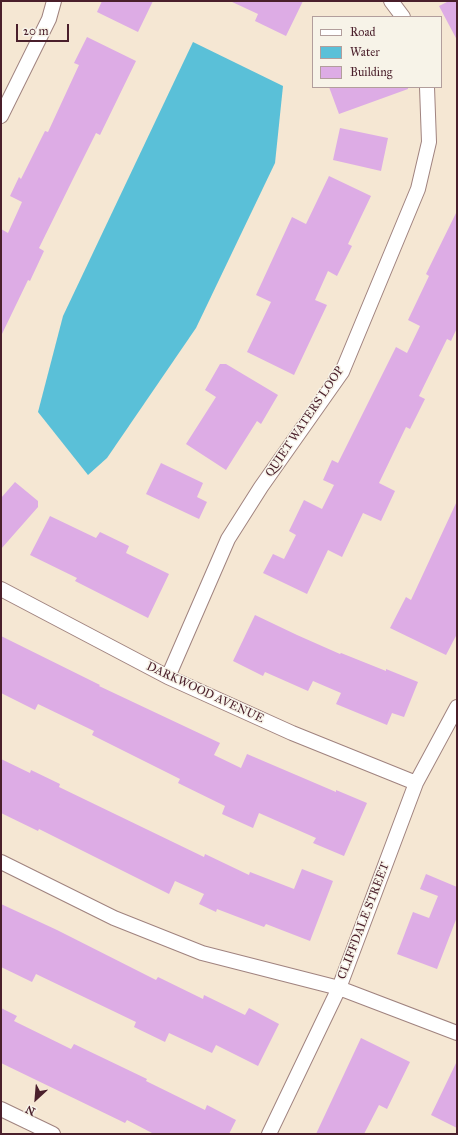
<!DOCTYPE html>
<html>
<head>
<meta charset="utf-8">
<style>
	body { margin:0 }
	#map { position:relative; width:458px; height:1135px; overflow:hidden; background:#f5e7d3; font-family:"IM FELL Great Primer",serif }
	canvas { display:block }
	.frame { position:absolute; inset:0; border:2px solid #4a1f2b; pointer-events:none }
	.legend { position:absolute; left:312px; top:16px; width:130px; height:72px; box-sizing:border-box; background:#f7f3e8; border:1px solid #b29e9c; margin:0; padding:5px 7px; list-style:none; font-size:12px; color:#4a1f2b }
	.legend li { display:flex; align-items:center; gap:8px; height:20px }
	.legend b { width:20px; border:1px solid #b29e9c }
	.north { position:absolute; left:16px; top:1079px; width:40px; height:40px; -webkit-text-stroke:3px #f7f3e8; paint-order:stroke; rotate:206deg; font-size:11px; font-weight:700; line-height:16px; text-align:center; color:#4a1f2b }
	.north::after { content:''; display:block; margin:auto; width:14px; height:18px; background:#4a1f2b; clip-path:polygon(50% 0,100% 100%,50% 72%,0 100%) }
	.scale { position:absolute; left:16px; top:24px; width:53px; height:18px; box-sizing:border-box; border:2px solid #4a1f2b; border-top:0; padding-left:5px; font-size:12px; line-height:14px; white-space:nowrap; color:#4a1f2b; -webkit-text-stroke:3px #f7f3e8; paint-order:stroke }
</style>
</head>
<body>
<div id="map">
<canvas width="458" height="1135"></canvas>
<div class="frame"></div>
<ul class="legend">
<li><b style="height:5px;background:#fff"></b>Road</li>
<li><b style="height:11px;background:#5ac0d8"></b>Water</li>
<li><b style="height:11px;background:#ddace5"></b>Building</li>
</ul>
<div class="north">N</div>
<div class="scale">20 m</div>
</div>
<script>
const ctx = document.querySelector('canvas').getContext('2d');
ctx.lineJoin = 'round';
function paint(path, color) { ctx.fillStyle = color; ctx.fill(path, 'evenodd'); }
const shape = rows => new Path2D(rows.map(r => 'M' + r).join(''));
function trace(path, color, width, dash) { ctx.strokeStyle = color; ctx.lineWidth = width; ctx.lineCap = dash ? 'butt' : 'round'; ctx.setLineDash(dash || []); ctx.stroke(path); }
function write(font, color, halo, rows, align = 'center') {
  ctx.font = font + ' "IM FELL Great Primer",serif'; ctx.lineWidth = 3; ctx.setLineDash([]); ctx.textBaseline = 'middle'; ctx.strokeStyle = halo; ctx.fillStyle = color; for (const [text, x, y, turn = 0] of rows) {
    ctx.save(); ctx.translate(x, y); ctx.rotate((+turn || 0) * Math.PI / 180); ctx.textAlign = isNaN(turn) ? turn : align; if (halo) ctx.strokeText(text, 0, 0); ctx.fillText(text, 0, 0); ctx.restore();
  }
}
const water = shape([
	[193,42,283,86,275,163,196,328,107,458,88,475,38,412,63,316]
]);
const building = shape([
	[102,1,153,1,138,32,97,12],
	[230,1,303,1,286,36,255,21,258,14],
	[449,1,457,1,457,40,439,6],
	[87,37,136,61,100,135,96,133,72,181,39,248,44,251,30,281,28,280,1,336,1,229,8,233,22,202,10,196,19,177,21,179,45,131,48,132,79,65,74,63],
	[329,87,408,87,408,89,339,114],
	[340,128,388,138,381,171,333,160],
	[329,176,371,196,348,244,352,246,337,276,328,271,315,300,327,305,294,375,247,352,271,302,256,295,292,217,306,224],
	[457,211,457,328,451,341,447,339,419,396,425,399,410,429,406,427,379,483,395,491,381,521,363,513,342,557,328,550,307,594,263,573,273,554,284,559,296,535,289,531,304,500,322,509,334,485,323,480,332,460,338,463,396,347,407,353,420,326,408,320,429,276,426,274],
	[220,364,226,364,278,395,261,424,257,421,226,470,186,444,216,397,205,390],
	[161,463,203,483,197,497,207,502,199,519,146,494],
	[15,482,38,501,38,507,1,549,1,498],
	[457,501,457,634,446,655,390,628,406,597,411,600],
	[50,516,96,538,100,532,129,546,126,553,169,574,148,618,75,581,77,578,30,555],
	[255,615,297,635,340,654,341,653,386,671,386,669,418,682,404,717,392,713,387,725,336,704,341,693,313,681,308,691,265,672,263,676,233,661],
	[1,636,100,685,99,686,220,743,214,755,241,768,247,754,336,792,336,790,367,803,344,856,313,843,316,838,259,813,253,828,222,814,225,806,178,783,180,779,92,735,94,731,38,704,35,710,1,693],
	[1,759,30,773,31,770,60,784,59,787,204,857,205,854,249,875,250,872,294,889,302,869,333,881,310,941,266,924,264,927,217,909,216,912,199,904,204,894,175,881,169,894,39,829,38,831,1,813],
	[426,874,457,887,457,917,437,969,397,954,413,912,429,918,438,896,420,889],
	[1,904,57,930,156,980,158,977,203,999,204,995,245,1015,249,1008,279,1024,258,1066,216,1045,212,1053,169,1033,165,1042,134,1027,136,1022,36,974,32,982,1,967],
	[1,1008,17,1016,14,1021,71,1049,74,1044,147,1079,146,1081,205,1110,207,1105,236,1120,229,1134,154,1134,127,1120,125,1123,1,1063],
	[361,1038,410,1062,387,1109,379,1105,364,1134,316,1134],
	[457,1061,457,1128,431,1115]
]);
const street = shape([
	[391,1,403,17],
	[1,116,49,19,54,1],
	[1,589,168,677,292,733,416,783],
	[168,677,228,539,261,487,342,372,418,189,429,142,427,87],
	[1,862,114,918,202,953,339,988,457,1033],
	[1,1109,53,1134],
	[269,1134,339,988,416,783,457,707]
]);
const streetNames = [
	["QUIET WATERS LOOP",305,422,-56],
	["DARKWOOD AVENUE",205,693,25],
	["CLIFFDALE STREET",364,921,-69]
];
paint(water, '#5ac0d8');
paint(building, '#ddace5');
trace(street, '#a0837f', 16);
trace(street, '#fff', 14);
write('12px', '#4a1f2b', '#f7f3e8', streetNames);
</script>
</body>
</html>
